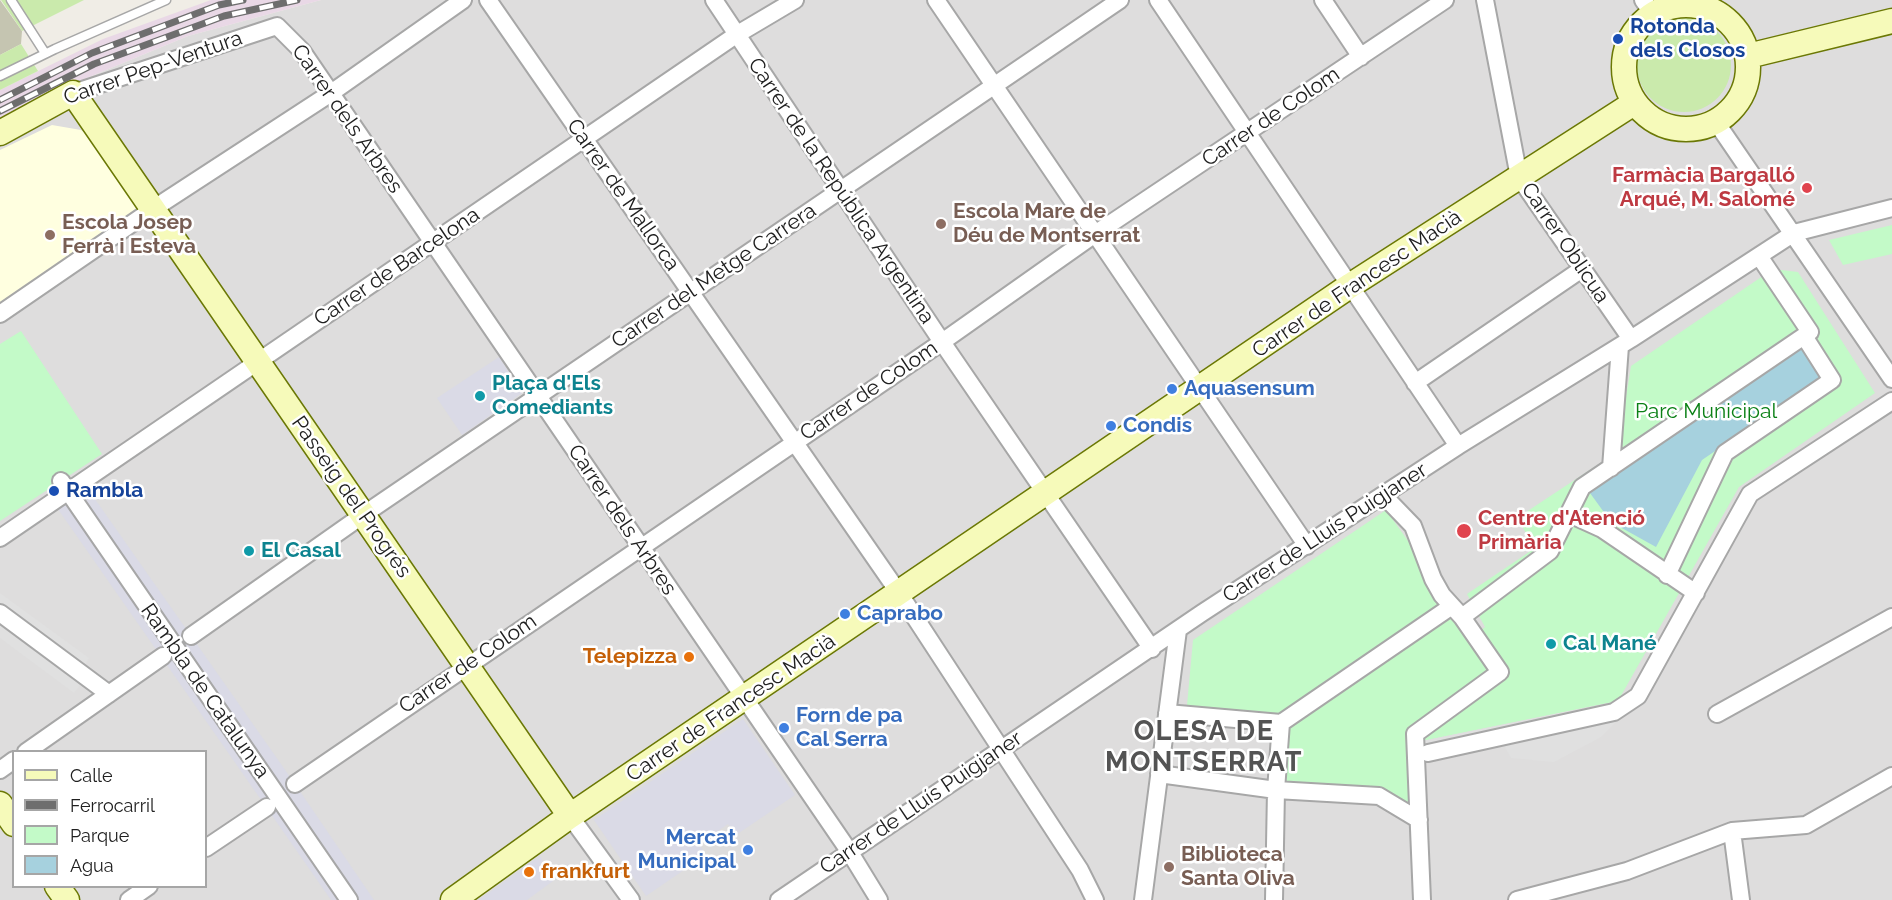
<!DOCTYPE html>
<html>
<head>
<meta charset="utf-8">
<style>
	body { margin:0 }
	#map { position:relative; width:1892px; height:900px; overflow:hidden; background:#f0ede6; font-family:Raleway,sans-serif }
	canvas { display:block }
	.legend { position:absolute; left:12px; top:750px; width:195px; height:138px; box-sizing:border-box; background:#fff; border:2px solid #a6a6a6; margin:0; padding:8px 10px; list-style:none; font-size:18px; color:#202020 }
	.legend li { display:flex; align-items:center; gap:12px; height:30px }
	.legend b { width:30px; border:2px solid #a6a6a6 }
</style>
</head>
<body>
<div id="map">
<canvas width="1892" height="900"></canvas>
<ul class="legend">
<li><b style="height:8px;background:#f6faba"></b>Calle</li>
<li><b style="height:8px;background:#6e6e6e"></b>Ferrocarril</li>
<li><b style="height:16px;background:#c3fac8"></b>Parque</li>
<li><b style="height:16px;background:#a6d1de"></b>Agua</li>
</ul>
</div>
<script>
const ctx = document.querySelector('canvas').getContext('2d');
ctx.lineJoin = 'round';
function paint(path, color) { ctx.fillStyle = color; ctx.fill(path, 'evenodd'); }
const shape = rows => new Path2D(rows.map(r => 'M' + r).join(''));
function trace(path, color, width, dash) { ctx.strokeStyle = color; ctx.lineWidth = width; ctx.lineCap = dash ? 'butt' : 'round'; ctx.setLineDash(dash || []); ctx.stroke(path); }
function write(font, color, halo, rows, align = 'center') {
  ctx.font = font + ' Raleway,sans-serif'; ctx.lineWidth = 5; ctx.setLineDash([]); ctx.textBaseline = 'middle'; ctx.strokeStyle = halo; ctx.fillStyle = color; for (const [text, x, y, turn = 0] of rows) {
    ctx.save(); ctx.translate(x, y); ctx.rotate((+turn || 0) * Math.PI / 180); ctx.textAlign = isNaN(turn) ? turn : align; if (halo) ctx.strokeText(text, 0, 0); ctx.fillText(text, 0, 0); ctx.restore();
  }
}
const residential = shape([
	[321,0,1892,0,1892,900,0,900,0,119,70,85,188,36],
	[14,752,206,752,206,886,14,886]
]);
const industrial = shape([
	[211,0,321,0,188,36,70,85,0,119,0,90,103,39]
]);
const education = shape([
	[52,125,81,130,91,138,138,210,0,303,0,150]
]);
const construction = shape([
	[0,0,22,31,21,44,0,55]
]);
const grass = shape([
	[1,0,84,0,22,31],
	'1637 65a47 47 0 1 1 94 0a47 47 0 1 1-94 0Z',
	[21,44,38,71,0,90,0,55]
]);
const park = shape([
	[1892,225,1892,254,1843,265,1829,240],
	[1773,269,1798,272,1875,393,1739,487,1618,701,1422,741,1424,818,1383,797,1286,784,1290,724,1186,716,1193,640,1386,510,1475,635,1485,627,1467,594,1535,548,1517,518,1617,452,1631,366],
	[21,331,102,454,0,521,0,344]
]);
const parking = shape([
	[0,593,89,658,84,667,0,607],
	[0,623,82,683,74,693,0,638],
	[1618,701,1615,723,1601,737,1554,762,1511,758,1499,737,1422,755,1422,741]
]);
const plaza = shape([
	[499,357,522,393,462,435,437,398],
	[83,482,295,784,374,900,331,900,53,502],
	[743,719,795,795,736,835,728,824,699,844,706,855,646,896,594,820],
	[540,856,553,881,527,900,479,900]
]);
const water = shape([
	[1804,346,1822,378,1702,460,1656,547,1611,522,1590,493,1765,369]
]);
const lane = shape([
	[11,0,45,53],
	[0,76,55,49,166,0]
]);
const street = shape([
	[488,0,899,593,1080,870,1095,900],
	[714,0,942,342,1152,649],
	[936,0,1307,546],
	[1158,0,1458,446],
	[1323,0,1361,57],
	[1485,0,1519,177,1631,339],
	[1643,0,1653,14],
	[73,93,277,26,302,51,849,851,879,900],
	[1716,122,1892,379],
	[0,314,153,209,331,93,463,0],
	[1415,383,1582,269],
	[1611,468,1620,346],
	[61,481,349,900],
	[1384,496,1413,526,1433,579,1442,595,1462,617,1500,672,1415,734,1422,900],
	[1569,514,1602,529,1696,593],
	[0,538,736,35,795,0],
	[1667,575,1725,453,1832,380,1804,336],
	[0,613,109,694],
	[1462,617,1550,551,1582,487,1810,332,1759,256],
	[191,636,363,515,1120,0],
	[1167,713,1281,723,1452,606],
	[1717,714,1892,617],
	[26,752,163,656],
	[1428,753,1614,712,1638,696,1750,494,1892,401],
	[0,770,14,760],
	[1159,774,1276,790,1379,796,1419,820],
	[295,784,942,342,1095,234,1445,0],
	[570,816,631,900],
	[1732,831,1741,900],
	[206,848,267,807],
	[129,900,149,886],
	[779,900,1202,613,1458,446,1631,339,1794,233,1892,208],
	[1143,900,1178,630],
	[1274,900,1276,790,1281,723],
	[1517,900,1627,871,1732,831,1806,825,1892,776]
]);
const secondary = shape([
	'1624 67a62 62 0 1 1 124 0a62 62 0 1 1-124 0Z',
	[1748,56,1892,21],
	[0,133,73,93,570,816],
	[0,804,14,824],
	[57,886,67,900],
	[453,900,570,816,1351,285,1634,103]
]);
const rail = shape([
	[0,100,92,53,219,5,243,0],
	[0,111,94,64,224,16,297,0]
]);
const markers = [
	[1618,39,6,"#1a4fb4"],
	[1807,188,6,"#e0444e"],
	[941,224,6,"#8d6e63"],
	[50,235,6,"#8d6e63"],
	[1172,389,6,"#3f7fe0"],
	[480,396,6,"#0f9aa8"],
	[1111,426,6,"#3f7fe0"],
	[54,491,6,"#1a4fb4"],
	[1464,531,8,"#e0444e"],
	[249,551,6,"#0f9aa8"],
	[845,614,6,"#3f7fe0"],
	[1551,644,6,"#0f9aa8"],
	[689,657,6,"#e8710a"],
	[784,728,6,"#3f7fe0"],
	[748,850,6,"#3f7fe0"],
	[1169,867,6,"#8d6e63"],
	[529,872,6,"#e8710a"]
];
const transitNames = [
	["Rotonda",1630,27],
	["dels Closos",1630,51],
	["Rambla",66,491]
];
const streetNames = [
	["Carrer Pep-Ventura",153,68,-19],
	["Carrer de Colom",1271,117,-34],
	["Carrer dels Arbres",347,119,55],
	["Carrer de la República Argentina",841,191,56],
	["Carrer de Mallorca",623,195,55],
	["Carrer Oblicua",1565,243,56],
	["Carrer de Barcelona",397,267,-34],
	["Carrer del Metge Carrera",714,276,-34],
	["Carrer de Francesc Macià",1357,284,-34],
	["Carrer de Colom",869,391,-34],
	["Passeig del Progrés",351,497,55],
	["Carrer dels Arbres",622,520,56],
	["Carrer de Lluís Puigjaner",1325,533,-33],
	["Carrer de Colom",468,664,-34],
	["Rambla de Catalunya",205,691,55],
	["Carrer de Francesc Macià",731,708,-34],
	["Carrer de Lluís Puigjaner",921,803,-34]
];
const healthNames = [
	["Farmàcia Bargalló",1795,176],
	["Arqué, M. Salomé",1795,200],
	["Centre d'Atenció",1478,519,"left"],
	["Primària",1478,543,"left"]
];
const educationNames = [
	["Escola Mare de",953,212],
	["Déu de Montserrat",953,236],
	["Escola Josep",62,223],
	["Ferrà i Esteva",62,247],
	["Biblioteca",1181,855],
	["Santa Oliva",1181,879]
];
const cultureNames = [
	["Plaça d'Els",492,384],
	["Comediants",492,408],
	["El Casal",261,551],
	["Cal Mané",1563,644]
];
const shopNames = [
	["Aquasensum",1184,389],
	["Condis",1123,426],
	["Caprabo",857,614],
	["Forn de pa",796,716],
	["Cal Serra",796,740],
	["Mercat",736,838,"right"],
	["Municipal",736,862,"right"]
];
const parkNames = [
	["Parc Municipal",1706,412]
];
const foodNames = [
	["Telepizza",677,657],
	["frankfurt",541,872,"left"]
];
const districtNames = [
	["OLESA DE",1204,732],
	["MONTSERRAT",1204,763]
];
paint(residential, '#dedddd');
paint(industrial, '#e9d8e6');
paint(education, '#ffffe0');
paint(construction, '#c5c5b1');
paint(grass, '#caeaac');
paint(park, '#c3fac8');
paint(parking, '#e0e0e0');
paint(plaza, '#dadae6');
paint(water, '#a6d1de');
trace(lane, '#a7a7a7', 11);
trace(street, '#a7a7a7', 20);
trace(secondary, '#6b7805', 27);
trace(lane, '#fff', 8);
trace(street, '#fff', 16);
trace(secondary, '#f6faba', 24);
trace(rail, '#6e6e6e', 7);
trace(rail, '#fff', 4.5, [14]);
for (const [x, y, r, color] of markers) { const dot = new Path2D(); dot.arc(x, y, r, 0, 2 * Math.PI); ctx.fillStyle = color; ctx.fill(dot); trace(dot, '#fff', 2); }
write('bold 21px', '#164399', '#fff', transitNames, 'left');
write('21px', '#202020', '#fff', streetNames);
write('bold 21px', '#be3a42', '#fff', healthNames, 'right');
write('bold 21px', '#785e54', '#fff', educationNames, 'left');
write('bold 21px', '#0d838f', '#fff', cultureNames, 'left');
write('bold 21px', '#366cbe', '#fff', shopNames, 'left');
write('21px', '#0b8016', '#fff', parkNames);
write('bold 21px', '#c56008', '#fff', foodNames, 'right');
ctx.letterSpacing = '1.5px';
write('bold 27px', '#535353', '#fff', districtNames);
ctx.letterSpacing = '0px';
</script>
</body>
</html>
